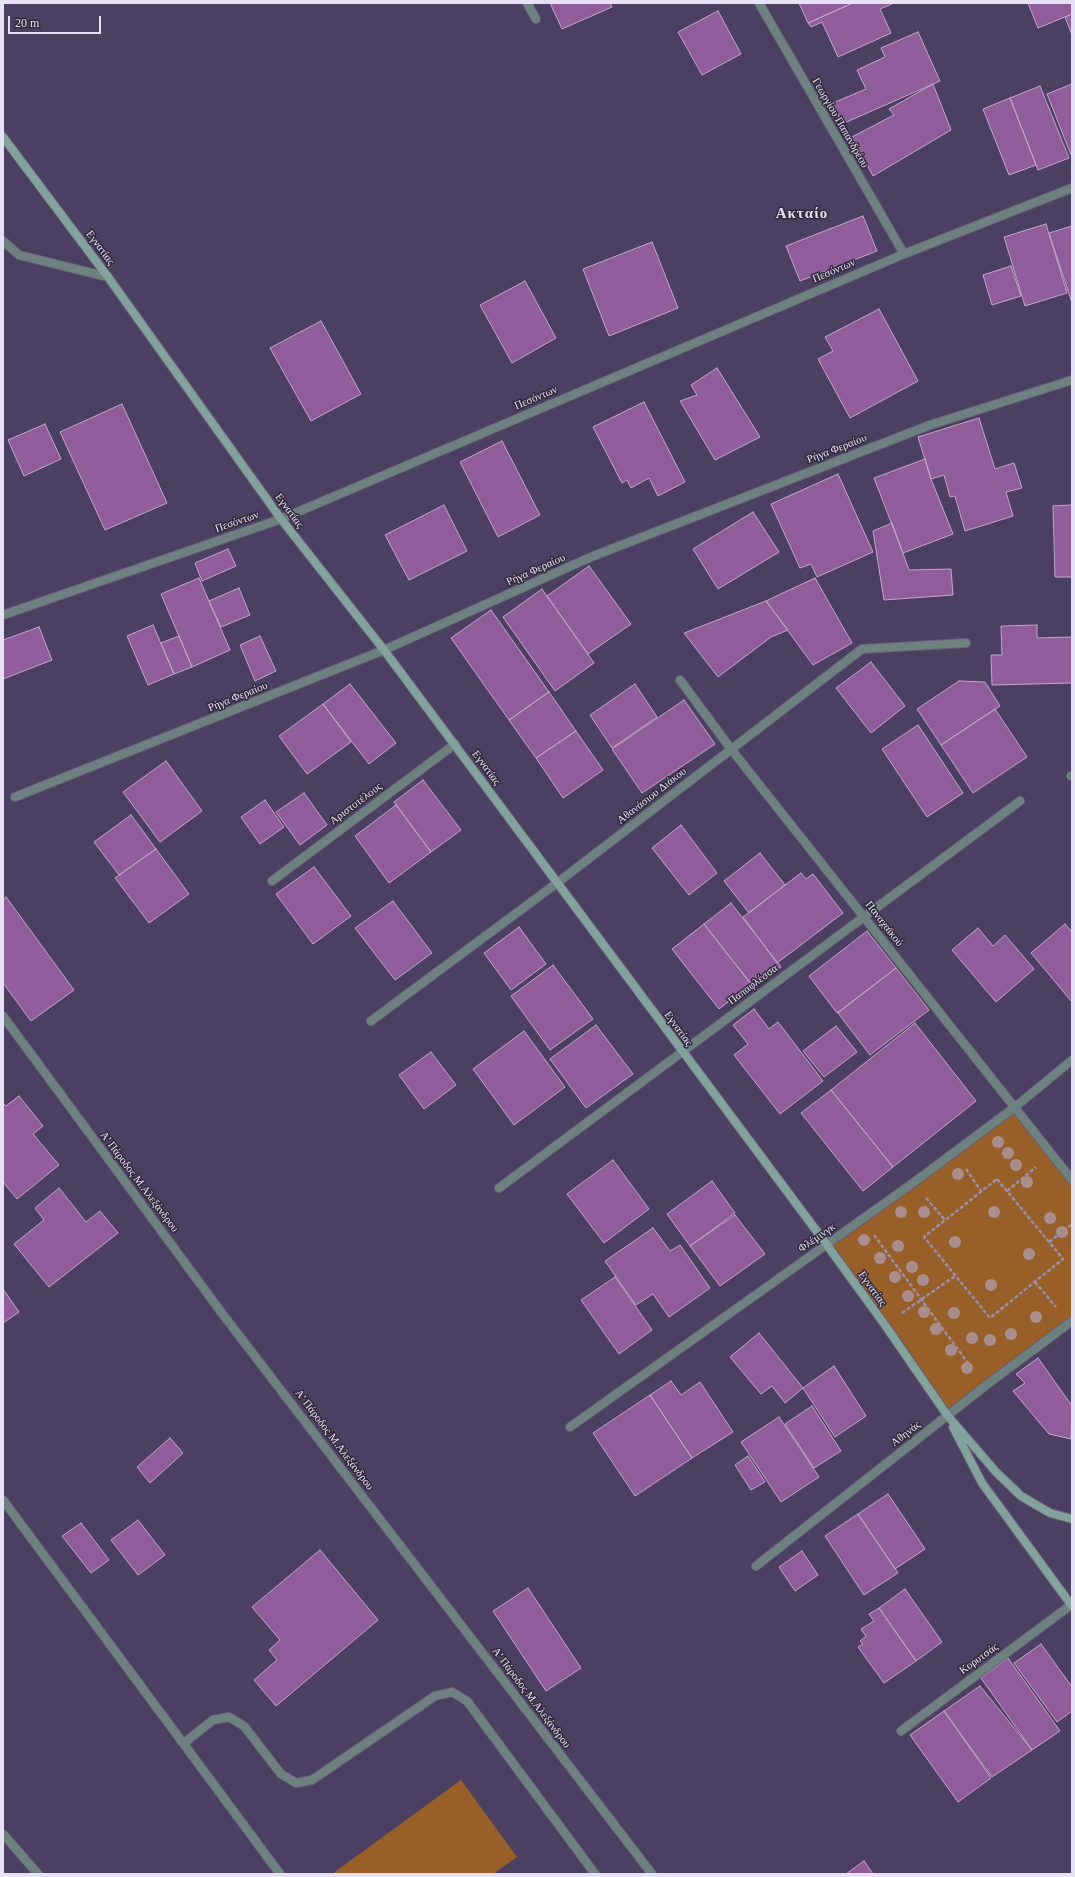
<!DOCTYPE html>
<html>
<head>
<meta charset="utf-8">
<style>
	body { margin:0 }
	#map { position:relative; width:1075px; height:1877px; overflow:hidden; background:#4c4062; font-family:"Times New Roman",serif }
	canvas { display:block }
	.frame { position:absolute; inset:0; border:4px solid #e7e1f5; pointer-events:none }
	.scale { position:absolute; left:8px; top:16px; width:93px; height:18px; box-sizing:border-box; border:2px solid #e7e1f5; border-top:0; padding-left:5px; font-size:12px; line-height:14px; white-space:nowrap; color:#e7e1f5; -webkit-text-stroke:3px #302a3a; paint-order:stroke }
</style>
</head>
<body>
<div id="map">
<canvas width="1075" height="1877"></canvas>
<div class="frame"></div>
<div class="scale">20 m</div>
</div>
<script>
const ctx = document.querySelector('canvas').getContext('2d');
ctx.lineJoin = 'round';
function paint(path, color) { ctx.fillStyle = color; ctx.fill(path, 'evenodd'); }
const shape = rows => new Path2D(rows.map(r => 'M' + r).join(''));
function trace(path, color, width, dash) { ctx.strokeStyle = color; ctx.lineWidth = width; ctx.lineCap = dash ? 'butt' : 'round'; ctx.setLineDash(dash || []); ctx.stroke(path); }
function write(font, color, halo, rows, align = 'center') {
  ctx.font = font + ' "Times New Roman",serif'; ctx.lineWidth = 3; ctx.setLineDash([]); ctx.textBaseline = 'middle'; ctx.strokeStyle = halo; ctx.fillStyle = color; for (const [text, x, y, turn = 0] of rows) {
    ctx.save(); ctx.translate(x, y); ctx.rotate((+turn || 0) * Math.PI / 180); ctx.textAlign = isNaN(turn) ? turn : align; if (halo) ctx.strokeText(text, 0, 0); ctx.fillText(text, 0, 0); ctx.restore();
  }
}
const green = shape([
	[1015,1107,1072,1180,1072,1321,947,1415,827,1245],
	[461,1780,517,1857,493,1874,332,1874]
]);
const building = shape([
	[550,3,610,3,612,7,562,29,550,3],
	[799,3,853,3,808,23,799,3],
	[853,3,894,3,880,9,891,33,838,57,822,22,811,27,808,23,853,3],
	[1028,3,1072,3,1072,14,1038,28,1028,3],
	[718,11,741,54,702,75,678,32,718,11],
	[1072,14,1072,35,1065,17,1072,14],
	[918,32,940,81,842,124,833,103,866,89,857,70,885,57,881,48,918,32],
	[933,84,951,130,873,176,852,137,894,115,889,109,933,84],
	[1072,84,1072,154,1071,155,1047,94,1072,84],
	[1040,86,1069,158,1038,170,1010,98,1040,86],
	[1010,98,1036,165,1009,175,983,109,1010,98],
	[863,216,877,251,800,281,786,246,863,216],
	[1046,224,1067,293,1025,306,1004,237,1046,224],
	[1072,226,1072,303,1049,233,1072,226],
	[652,242,678,308,609,336,583,269,652,242],
	[1011,266,1021,296,992,305,983,275,1011,266],
	[525,281,556,338,512,363,480,305,525,281],
	[879,309,918,381,850,418,818,359,833,351,825,337,879,309],
	[321,321,361,394,311,421,270,348,321,321],
	[717,368,760,437,715,460,680,401,697,395,691,385,717,368],
	[644,402,685,482,658,496,649,478,631,488,627,480,622,483,593,427,644,402],
	[122,404,167,503,105,530,60,432,122,404],
	[979,418,995,469,1014,463,1022,488,1006,492,1013,516,965,531,955,496,950,497,944,475,931,479,918,437,979,418],
	[45,424,61,459,24,476,8,440,45,424],
	[502,441,540,515,498,537,460,462,502,441],
	[925,459,931,479,953,534,903,553,874,478,925,459],
	[838,474,873,552,817,577,811,564,800,568,771,504,838,474],
	[444,505,467,551,409,580,385,535,444,505],
	[1072,505,1072,577,1055,577,1053,506,1072,505],
	[753,512,779,552,718,589,693,549,753,512],
	[892,523,909,570,951,569,953,595,884,600,873,531,892,523],
	[228,549,236,566,202,581,195,563,228,549],
	[589,566,631,624,588,654,547,596,589,566],
	[199,578,230,650,192,667,161,594,199,578],
	[815,578,852,643,813,665,766,601,815,578],
	[239,588,250,615,221,627,209,601,239,588],
	[542,589,594,663,555,691,503,617,542,589],
	[766,601,788,630,771,637,718,677,684,633,766,601],
	[491,610,549,692,509,720,451,638,491,610],
	[153,625,174,674,148,685,127,636,153,625],
	[1037,625,1037,638,1072,637,1072,683,992,685,991,655,1002,655,1001,626,1037,625],
	[39,627,52,660,3,679,3,640,39,627],
	[179,636,192,667,174,674,161,643,179,636],
	[260,636,276,671,255,681,240,645,260,636],
	[871,662,905,706,871,733,836,688,871,662],
	[959,681,985,682,1000,706,941,745,917,709,959,681],
	[350,684,396,743,369,764,323,704,350,684],
	[635,684,657,717,612,748,590,715,635,684],
	[549,692,576,731,536,758,509,720,549,692],
	[684,700,715,744,642,793,612,749,684,700],
	[323,704,351,742,307,774,279,736,323,704],
	[995,709,1027,757,973,793,941,745,995,709],
	[918,725,963,793,927,817,882,749,918,725],
	[576,731,603,770,563,798,536,758,576,731],
	[166,761,202,811,160,842,123,792,166,761],
	[423,780,461,830,431,852,394,802,423,780],
	[304,793,327,825,300,845,276,812,304,793],
	[265,800,284,827,260,844,241,817,265,800],
	[396,805,431,852,389,883,355,836,396,805],
	[131,815,156,849,119,875,94,842,131,815],
	[681,825,717,873,689,895,652,848,681,825],
	[156,849,189,894,149,923,115,878,156,849],
	[760,853,785,885,749,913,724,881,760,853],
	[314,867,351,916,313,944,276,894,314,867],
	[801,873,806,879,813,874,843,913,777,963,743,917,801,873],
	[6,897,74,990,31,1021,3,983,3,900,6,897],
	[393,901,432,953,395,980,355,928,393,901],
	[731,903,781,967,754,988,704,924,731,903],
	[704,924,751,984,719,1009,672,949,704,924],
	[1065,924,1072,932,1072,1002,1031,953,1065,924],
	[519,927,546,964,511,990,484,953,519,927],
	[978,928,993,946,1005,935,1034,969,996,1002,952,950,978,928],
	[867,931,896,968,837,1013,809,976,867,931],
	[553,965,593,1019,550,1050,511,996,553,965],
	[896,968,929,1010,870,1055,838,1013,896,968],
	[754,1009,769,1029,778,1022,823,1081,780,1114,734,1055,748,1044,733,1025,754,1009],
	[915,1023,976,1101,893,1167,831,1090,915,1023],
	[596,1025,633,1074,586,1108,550,1059,596,1025],
	[836,1026,857,1052,824,1077,803,1051,836,1026],
	[524,1031,565,1087,514,1125,473,1069,524,1031],
	[431,1052,456,1085,424,1109,399,1075,431,1052],
	[831,1090,893,1167,863,1191,801,1113,831,1090],
	[19,1096,43,1126,33,1134,59,1165,17,1199,3,1182,3,1103,6,1106,19,1096],
	[613,1160,649,1209,604,1243,567,1194,613,1160],
	[712,1181,735,1213,690,1246,667,1214,712,1181],
	[59,1188,86,1222,100,1211,118,1233,49,1287,14,1244,44,1220,35,1208,59,1188],
	[735,1215,765,1254,720,1286,690,1246,735,1215],
	[653,1228,670,1251,680,1245,710,1288,669,1317,653,1294,636,1305,605,1261,653,1228],
	[615,1277,652,1330,619,1354,581,1300,615,1277],
	[3,1289,19,1312,3,1323,3,1289],
	[759,1333,803,1388,785,1403,772,1386,761,1394,730,1357,759,1333],
	[1038,1358,1072,1406,1071,1439,1049,1434,1013,1391,1025,1383,1016,1374,1038,1358],
	[834,1366,866,1416,835,1437,803,1388,834,1366],
	[671,1381,681,1395,700,1382,733,1432,692,1458,650,1395,671,1381],
	[650,1395,692,1458,635,1496,593,1433,650,1395],
	[812,1406,841,1451,814,1468,785,1424,812,1406],
	[779,1417,819,1477,781,1502,741,1442,779,1417],
	[170,1438,183,1453,150,1483,137,1467,170,1438],
	[748,1456,765,1482,751,1490,735,1465,748,1456],
	[888,1494,925,1549,895,1569,858,1514,888,1494],
	[858,1514,898,1573,864,1595,825,1536,858,1514],
	[138,1520,165,1555,138,1575,111,1540,138,1520],
	[81,1523,109,1560,91,1573,62,1536,81,1523],
	[320,1550,378,1620,276,1706,254,1680,277,1660,269,1650,280,1640,252,1607,320,1550],
	[802,1551,818,1575,795,1591,779,1567,802,1551],
	[528,1588,581,1668,546,1691,493,1611,528,1588],
	[905,1589,942,1642,916,1661,879,1608,905,1589],
	[879,1608,916,1661,884,1683,858,1647,863,1644,860,1641,866,1636,861,1629,874,1621,869,1614,879,1608],
	[1041,1644,1072,1687,1072,1711,1057,1722,1014,1663,1041,1644],
	[1008,1658,1060,1731,1032,1750,981,1678,1008,1658],
	[980,1686,1032,1750,992,1777,944,1711,980,1686],
	[944,1711,991,1778,958,1802,910,1735,944,1711],
	[864,1861,873,1874,846,1874,864,1861]
]);
const path = shape([
	[966,1169,981,1191],
	[997,1179,1063,1259,990,1318,924,1237,997,1179],
	[1007,1191,1036,1167],
	[926,1198,945,1220],
	[874,1235,973,1370],
	[1049,1242,1072,1224],
	[1035,1282,1056,1307],
	[902,1313,955,1276]
]);
const lane = shape([
	[3,241,19,255,108,277],
	[901,1731,1071,1605],
	[184,1743,213,1720,229,1717,244,1726,281,1774,296,1783,312,1780,435,1696,452,1692,467,1701,595,1874]
]);
const street = shape([
	[527,3,536,19],
	[759,3,904,254],
	[3,615,281,519,904,254,1072,188],
	[680,680,731,749,1072,1180],
	[1071,776,1072,776],
	[15,797,384,650,591,557,930,425,1072,380],
	[272,881,455,744],
	[3,1016,224,1316,652,1874],
	[371,1021,557,883,862,649,966,643],
	[499,1188,1020,801],
	[570,1427,913,1183,1015,1107,1072,1060],
	[3,1500,280,1874],
	[756,1566,985,1386,1072,1321],
	[3,1834,38,1874]
]);
const secondary = shape([
	[3,137,108,277,281,519,384,650,827,1245,885,1325,947,1415,996,1472,1021,1496,1050,1513,1072,1519],
	[953,1427,982,1483,1072,1606]
]);
const trees = [
	[998,1142],
	[1008,1153],
	[1016,1165],
	[958,1174],
	[1027,1182],
	[901,1212],
	[924,1212],
	[994,1212],
	[1050,1218],
	[1062,1232],
	[864,1240],
	[955,1242],
	[898,1246],
	[1029,1254],
	[880,1258],
	[912,1267],
	[895,1277],
	[923,1280],
	[991,1285],
	[908,1296],
	[924,1312],
	[954,1313],
	[1036,1317],
	[936,1329],
	[1011,1334],
	[972,1338],
	[990,1340],
	[951,1350],
	[967,1368]
];
const streetNames = [
	["Γεωργίου Παπανδρέου",840,123,60],
	["Εγνατίας",100,248,53],
	["Πεσόντων",834,271,-23],
	["Πεσόντων",536,398,-23],
	["Ρήγα Φεραίου",837,449,-21],
	["Εγνατίας",289,511,53],
	["Πεσόντων",237,522,-19],
	["Ρήγα Φεραίου",536,570,-24],
	["Ρήγα Φεραίου",238,697,-22],
	["Εγνατίας",486,768,53],
	["Αθανάσιου Διάκου",652,796,-38],
	["Αριστοτέλους",356,804,-37],
	["Παναχαϊκού",884,924,52],
	["Παπαφλέσσα",753,985,-37],
	["Εγνατίας",678,1029,54],
	["Α' Πάροδος Μ.Αλεξάνδρου",139,1182,53],
	["Φλέμινγκ",817,1238,-35],
	["Εγνατίας",872,1289,54],
	["Αθηνάς",906,1434,-38],
	["Α' Πάροδος Μ.Αλεξάνδρου",334,1440,53],
	["Κορυτσάς",979,1659,-36],
	["Α' Πάροδος Μ.Αλεξάνδρου",531,1698,53]
];
const districtNames = [
	["Ακταίο",802,214]
];
paint(green, '#995f29');
paint(building, '#905c9b');
trace(building, '#c3a7c9', 1);
trace(lane, '#685d7c', 10);
trace(street, '#685d7c', 10);
trace(secondary, '#685d7c', 10);
trace(path, '#9990ab', 2.5, [4, 2]);
trace(lane, '#6d827e', 8);
trace(street, '#6d827e', 8);
trace(secondary, '#81a39b', 8);
ctx.fillStyle = '#a88f8d';
for (const [x, y] of trees) { ctx.beginPath(); ctx.arc(x, y, 6, 0, 2 * Math.PI); ctx.fill(); }
write('11px', '#e7e1f5', '#302a3a', streetNames);
ctx.letterSpacing = '1px';
write('bold 15px', '#e7e1f5', '#302a3a', districtNames);
ctx.letterSpacing = '0px';
</script>
</body>
</html>
